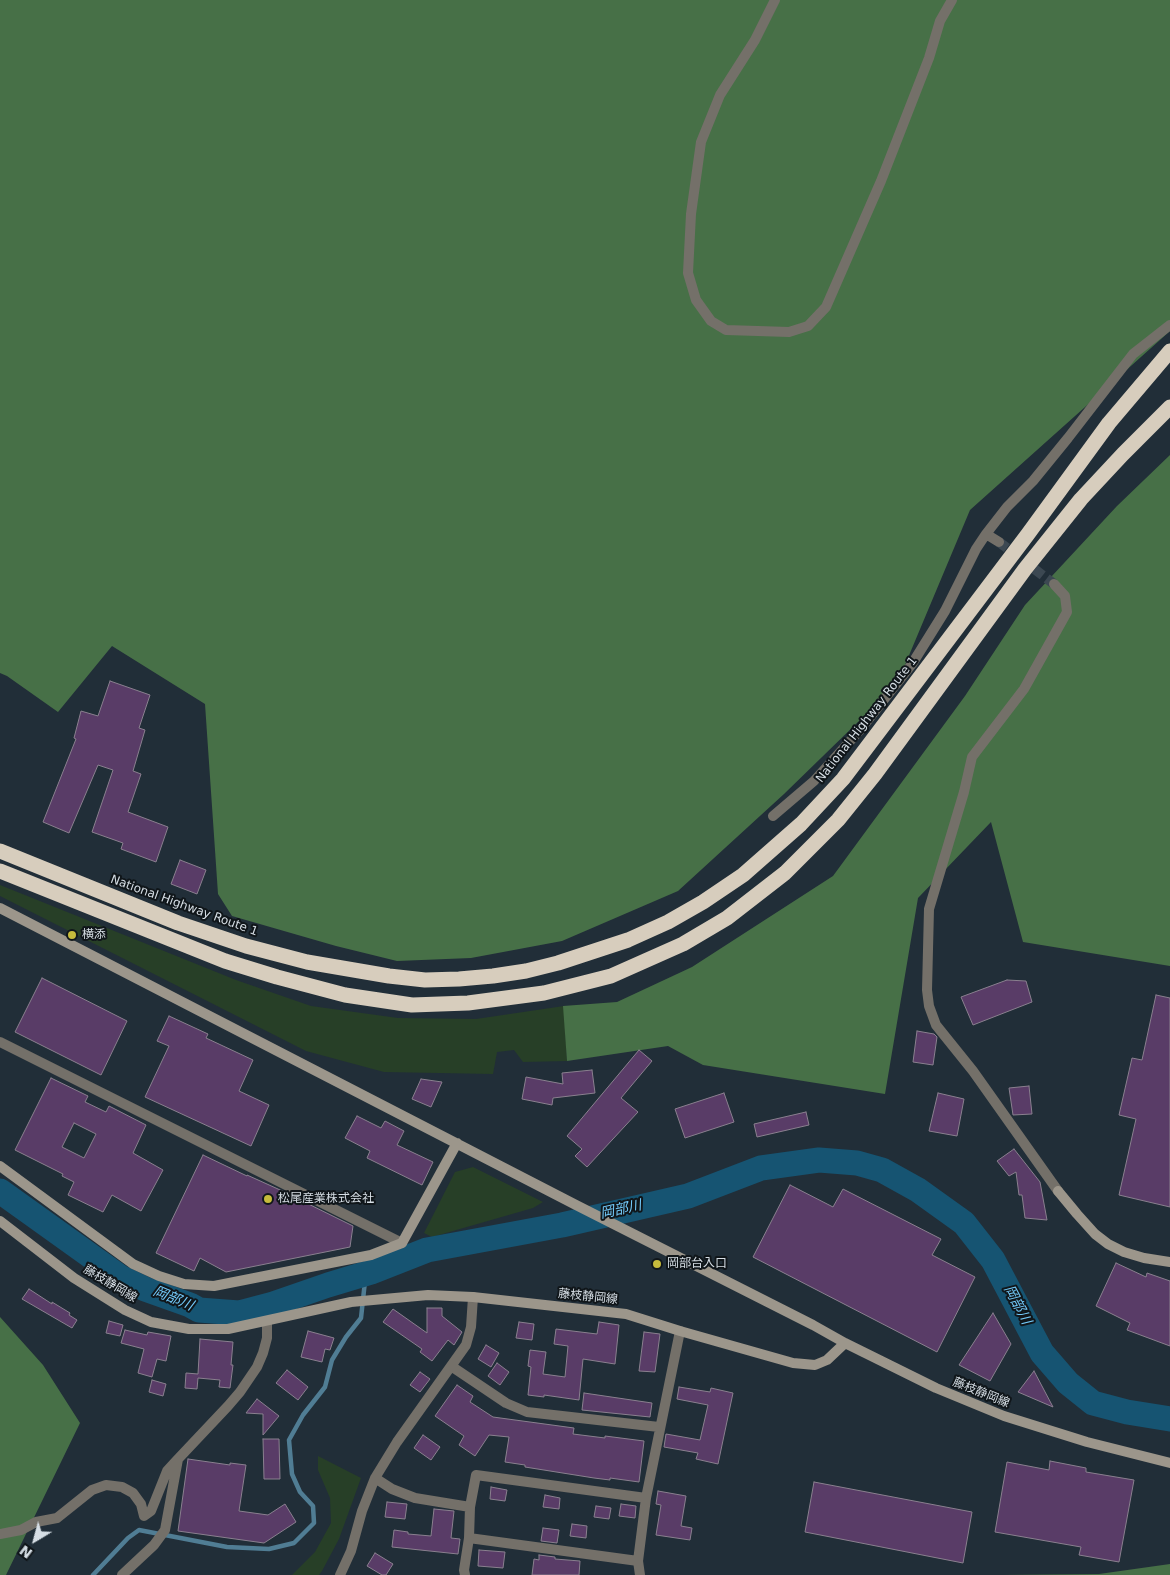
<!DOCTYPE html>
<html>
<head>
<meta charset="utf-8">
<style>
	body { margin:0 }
	#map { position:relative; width:1170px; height:1575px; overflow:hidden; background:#212e38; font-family:"DejaVu Sans",sans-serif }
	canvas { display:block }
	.north { position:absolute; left:10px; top:1515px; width:50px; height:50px; -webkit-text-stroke:4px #10161a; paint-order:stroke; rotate:217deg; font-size:14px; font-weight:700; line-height:20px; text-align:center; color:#d6dee5 }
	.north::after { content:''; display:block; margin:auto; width:18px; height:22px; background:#d6dee5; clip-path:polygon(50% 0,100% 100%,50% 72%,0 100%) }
</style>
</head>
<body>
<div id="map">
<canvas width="1170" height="1575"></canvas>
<div class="north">N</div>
</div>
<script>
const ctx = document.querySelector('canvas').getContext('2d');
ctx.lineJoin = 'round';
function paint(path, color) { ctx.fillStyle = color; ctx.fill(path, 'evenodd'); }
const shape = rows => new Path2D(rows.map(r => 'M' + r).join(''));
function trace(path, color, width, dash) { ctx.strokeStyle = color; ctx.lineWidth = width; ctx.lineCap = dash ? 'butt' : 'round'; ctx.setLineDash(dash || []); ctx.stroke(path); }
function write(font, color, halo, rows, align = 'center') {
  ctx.font = font + ' "DejaVu Sans","Noto Sans JP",sans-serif'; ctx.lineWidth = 4; ctx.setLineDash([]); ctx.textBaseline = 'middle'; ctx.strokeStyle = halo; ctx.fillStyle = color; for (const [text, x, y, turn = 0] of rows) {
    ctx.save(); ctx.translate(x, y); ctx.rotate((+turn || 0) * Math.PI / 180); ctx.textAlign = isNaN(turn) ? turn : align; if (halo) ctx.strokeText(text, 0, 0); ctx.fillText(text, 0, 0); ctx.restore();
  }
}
const green = shape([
	[0,885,236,980,311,1006,398,1018,476,1019,564,1006,567,1061,523,1062,514,1050,497,1052,493,1074,384,1072,306,1051,0,896],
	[473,1167,543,1202,533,1208,432,1237,424,1233,455,1172],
	[318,1456,361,1478,339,1539,322,1571,319,1575,292,1575,315,1552,331,1523,330,1498,318,1470]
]);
const forest = shape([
	[0,0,1170,0,1170,331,970,510,897,684,784,794,678,891,562,941,471,958,397,961,336,946,232,916,218,894,205,704,112,646,58,712,7,676,0,673],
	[1170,455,1170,966,1023,942,991,822,918,898,885,1094,703,1065,668,1046,567,1061,563,1006,617,1002,692,967,833,876,965,696,1025,605,1117,506],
	[0,1317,43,1365,80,1423,6,1575,0,1575],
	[1170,1564,1170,1575,1001,1575,1099,1574]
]);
const stream = shape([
	[93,1575,128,1538,139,1530,227,1547,269,1549,294,1543,314,1523,313,1506,300,1492,292,1474,289,1440,303,1415,325,1387,332,1360,346,1337,361,1318,365,1281,371,1272]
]);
const river = shape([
	[0,1191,120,1277,145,1289,190,1305,199,1310,239,1313,273,1304,328,1285,371,1272,427,1250,562,1225,688,1196,761,1168,819,1160,857,1163,882,1170,918,1190,964,1223,993,1260,1042,1353,1068,1383,1093,1403,1127,1412,1170,1419]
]);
const building = shape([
	[110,681,150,695,139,728,145,730,133,771,141,774,128,812,168,827,156,862,121,849,123,843,92,832,113,770,98,765,69,833,43,822,76,739,74,738,81,711,98,716,110,681],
	[180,860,206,870,197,894,171,884,180,860],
	[42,978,127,1021,101,1075,15,1032,42,978],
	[1007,980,1026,981,1032,1002,973,1025,961,997,1007,980],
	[1156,995,1170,998,1170,1207,1119,1195,1136,1119,1119,1115,1132,1058,1142,1060,1156,995],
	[169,1016,208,1034,206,1038,253,1060,239,1091,269,1105,251,1146,145,1097,169,1046,157,1041,169,1016],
	[917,1031,934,1034,937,1037,933,1065,913,1062,917,1031],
	[639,1050,652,1061,621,1098,638,1112,587,1167,575,1156,582,1149,567,1136,639,1050],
	[592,1070,595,1093,553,1098,552,1105,522,1099,526,1077,563,1084,562,1073,592,1070],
	[51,1078,88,1096,85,1102,106,1112,109,1106,146,1125,133,1153,163,1170,141,1211,112,1195,103,1212,68,1195,74,1182,62,1176,63,1174,15,1150,51,1078],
	[74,1123,96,1134,84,1158,62,1147,74,1123],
	[421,1079,442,1082,431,1107,412,1099,421,1079],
	[1029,1086,1032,1114,1013,1115,1009,1088,1029,1086],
	[724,1093,734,1122,685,1138,675,1109,724,1093],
	[938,1093,964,1099,957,1136,929,1131,938,1093],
	[806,1112,809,1125,757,1137,754,1124,806,1112],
	[357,1116,381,1128,385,1121,404,1131,397,1145,433,1162,422,1185,367,1158,370,1151,345,1138,357,1116],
	[1014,1149,1040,1182,1047,1220,1025,1218,1022,1195,1019,1195,1016,1172,1009,1176,997,1161,1014,1149],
	[203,1155,247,1176,247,1175,278,1189,353,1226,350,1247,226,1272,200,1258,194,1271,156,1253,203,1155],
	[790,1185,833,1207,843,1189,941,1239,932,1255,975,1277,937,1352,753,1257,790,1185],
	[1116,1263,1146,1277,1147,1273,1170,1281,1170,1346,1127,1330,1130,1323,1096,1306,1116,1263],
	[29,1289,52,1304,52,1302,70,1313,69,1315,77,1320,72,1328,22,1299,29,1289],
	[427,1308,442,1308,442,1316,462,1332,454,1345,448,1340,432,1361,420,1352,422,1349,383,1322,393,1309,427,1333,427,1308],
	[993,1313,1011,1344,990,1381,959,1365,993,1313],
	[109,1321,123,1325,120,1336,106,1333,109,1321],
	[519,1322,534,1324,532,1340,516,1338,519,1322],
	[599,1322,619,1325,615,1364,583,1359,579,1400,544,1395,544,1397,528,1395,531,1367,528,1366,530,1350,546,1352,543,1374,565,1377,568,1346,554,1344,556,1329,597,1334,599,1322],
	[125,1330,147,1335,148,1332,171,1336,166,1361,157,1359,152,1377,138,1373,144,1349,121,1343,125,1330],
	[308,1331,334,1338,330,1350,325,1349,322,1362,301,1357,308,1331],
	[644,1332,660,1334,655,1372,639,1371,644,1332],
	[200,1339,233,1342,231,1365,233,1365,230,1388,219,1387,220,1380,198,1378,197,1389,185,1388,186,1373,198,1374,200,1339],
	[486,1345,499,1353,491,1367,478,1359,486,1345],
	[497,1363,509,1372,500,1385,488,1376,497,1363],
	[287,1370,308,1387,298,1400,276,1383,287,1370],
	[1034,1371,1053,1407,1018,1392,1034,1371],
	[420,1372,430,1379,420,1392,410,1385,420,1372],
	[152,1380,166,1384,163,1396,149,1392,152,1380],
	[457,1385,473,1396,470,1402,493,1417,574,1428,573,1434,605,1438,605,1436,644,1441,639,1482,610,1478,610,1480,594,1478,525,1467,525,1465,505,1462,509,1437,489,1435,475,1456,459,1445,464,1436,435,1416,457,1385],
	[679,1387,710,1392,711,1388,733,1393,718,1464,696,1459,698,1453,664,1447,666,1434,700,1440,708,1405,677,1399,679,1387],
	[584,1393,652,1403,650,1417,582,1410,584,1393],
	[257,1399,279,1416,263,1435,263,1414,246,1413,257,1399],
	[423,1435,440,1447,431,1460,414,1448,423,1435],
	[263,1439,279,1439,280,1479,264,1479,263,1439],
	[188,1459,230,1465,230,1463,246,1465,239,1511,268,1515,285,1504,296,1522,264,1543,178,1531,188,1459],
	[1050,1461,1086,1468,1086,1472,1134,1480,1119,1562,1079,1555,1081,1547,995,1532,1007,1462,1049,1470,1050,1461],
	[814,1482,972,1512,963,1563,805,1532,814,1482],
	[491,1487,507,1490,505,1501,490,1499,491,1487],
	[658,1491,686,1496,681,1526,692,1528,690,1540,656,1535,661,1505,656,1504,658,1491],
	[545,1495,560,1498,559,1509,543,1507,545,1495],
	[387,1502,407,1504,405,1519,385,1517,387,1502],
	[621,1504,636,1506,635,1518,619,1516,621,1504],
	[596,1506,611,1508,609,1519,594,1517,596,1506],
	[434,1509,454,1511,451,1538,460,1539,458,1554,392,1547,394,1530,408,1532,408,1534,431,1536,434,1509],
	[572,1524,587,1526,586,1538,570,1536,572,1524],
	[543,1528,559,1530,557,1543,541,1541,543,1528],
	[479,1550,505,1552,503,1568,478,1566,479,1550],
	[375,1553,393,1564,386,1575,382,1575,367,1566,375,1553],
	[539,1555,555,1557,555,1559,580,1561,579,1575,532,1575,534,1559,539,1560,539,1555]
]);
const streetTunnel = shape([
	[999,542,1054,584]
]);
const street = shape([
	[775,0,755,40,720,95,701,142,691,214,688,273,696,300,711,321,726,330,789,332,808,326,826,307,881,181,929,58,940,21,952,0],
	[986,534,999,542],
	[1054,584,1065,596,1067,612,1024,689,972,757,964,792,929,909,927,990,929,1006,936,1025,973,1071,1058,1191],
	[773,816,814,781,860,730,912,664,945,611,976,549,986,534,1007,507,1033,481,1068,438,1133,354,1170,325],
	[0,1042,402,1243],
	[451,1366,506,1403,527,1412,659,1427],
	[375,1478,392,1489,415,1498,470,1507],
	[0,1534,21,1530,36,1522,57,1518,92,1490,106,1485,122,1487,133,1493,141,1504,144,1516,151,1511,167,1471,178,1459],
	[469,1538,638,1561],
	[122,1575,154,1545,165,1530,178,1459,228,1406,240,1392,257,1367,263,1353,267,1338,267,1321],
	[340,1575,351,1551,362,1511,375,1478,397,1442,466,1345,471,1327,473,1297],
	[465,1575,464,1570,469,1538,470,1507,476,1475,646,1498],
	[640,1575,638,1561,646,1498,680,1331]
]);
const secondary = shape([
	[0,908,576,1205,813,1325,845,1343,936,1388,1004,1416,1087,1442,1170,1463],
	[0,1166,133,1264,159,1276,184,1284,214,1286,371,1255,402,1243,457,1143],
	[1058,1191,1077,1214,1095,1234,1108,1244,1124,1252,1144,1258,1170,1262],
	[0,1221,74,1278,125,1310,151,1322,189,1329,228,1329,351,1302,428,1295,473,1297,626,1314,680,1331,793,1363,815,1365,827,1360,845,1343]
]);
const highway = shape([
	[0,851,178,923,246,946,307,962,389,976,425,980,459,979,493,976,526,971,558,963,628,940,668,922,703,902,743,875,801,824,843,779,1028,534,1109,423,1170,351],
	[0,871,225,961,277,977,345,995,412,1005,468,1003,544,993,611,976,683,944,727,918,785,873,838,820,875,774,1025,569,1081,499,1123,454,1170,407]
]);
const markers = [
	[72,935,5,"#c6bb3c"],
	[268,1199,5,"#c6bb3c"],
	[657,1264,5,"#c6bb3c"]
];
const streetNames = [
	["National Highway Route 1",867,720,-52],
	["National Highway Route 1",184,906,20],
	["藤枝静岡線",110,1284,31],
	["藤枝静岡線",588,1297,6],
	["藤枝静岡線",981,1393,22]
];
const poiNames = [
	["横添",82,935],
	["松尾産業株式会社",278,1199],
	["岡部台入口",667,1264]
];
const waterNames = [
	["岡部川",621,1210,-12],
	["岡部川",173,1299,23],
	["岡部川",1017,1305,62]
];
paint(green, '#273f27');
paint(forest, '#477047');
trace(stream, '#507d94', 4.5);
trace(river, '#165472', 25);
paint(building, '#593c67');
trace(building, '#8a808f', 1);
trace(streetTunnel, '#3c4852', 10, [10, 5]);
trace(street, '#747069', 10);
trace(secondary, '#9c968b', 10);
trace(highway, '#d7cdbd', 15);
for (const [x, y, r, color] of markers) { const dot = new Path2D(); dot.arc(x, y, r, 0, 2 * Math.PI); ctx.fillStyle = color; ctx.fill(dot); trace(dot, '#10161a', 2); }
write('12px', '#d6dee5', '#10161a', streetNames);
write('12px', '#d6dee5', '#10161a', poiNames, 'left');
write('italic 14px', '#73cafa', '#10161a', waterNames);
</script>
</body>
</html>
